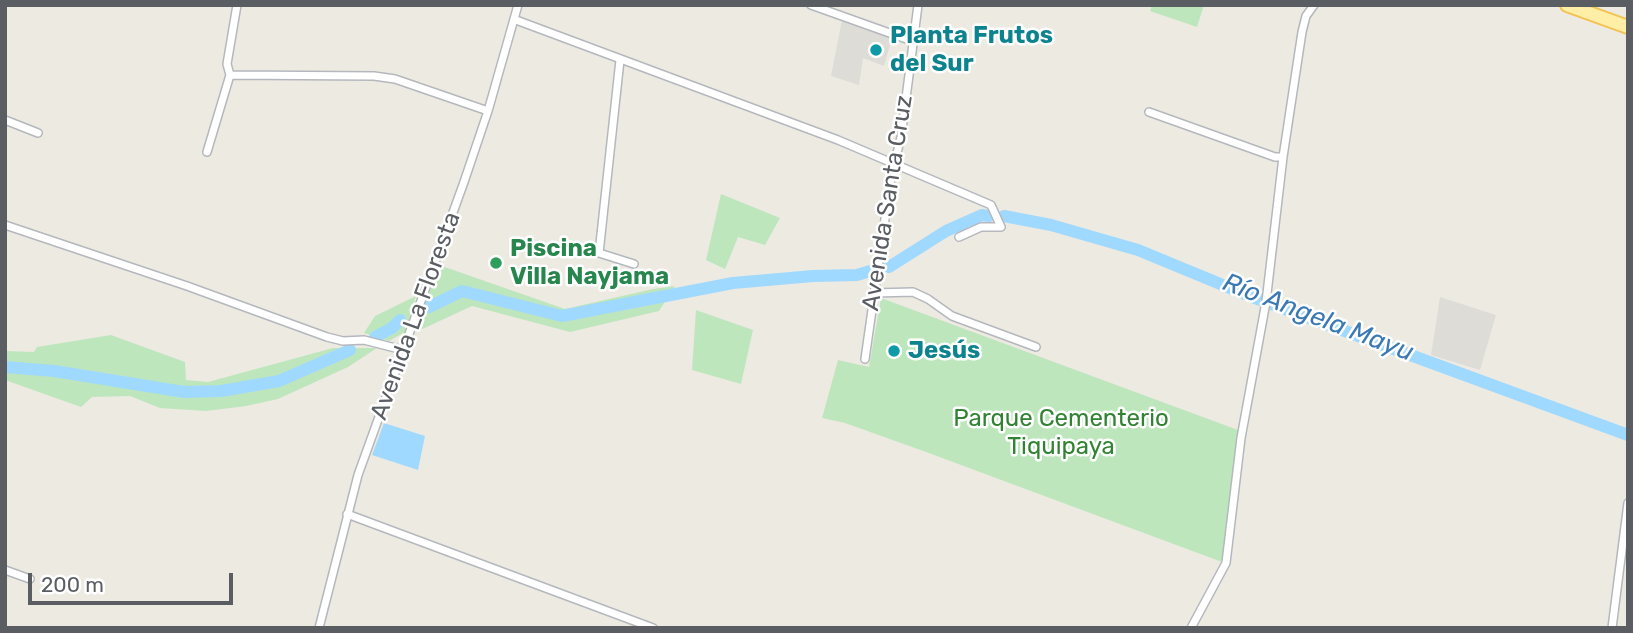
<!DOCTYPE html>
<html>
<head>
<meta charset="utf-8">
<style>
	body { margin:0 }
	#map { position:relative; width:1633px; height:633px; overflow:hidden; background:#edeae2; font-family:Rubik,sans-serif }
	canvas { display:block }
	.frame { position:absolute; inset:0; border:7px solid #5a5e63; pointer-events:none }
	.scale { position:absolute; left:28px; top:573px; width:205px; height:32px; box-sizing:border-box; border:4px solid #5a5e63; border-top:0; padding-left:9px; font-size:21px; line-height:24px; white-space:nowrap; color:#5a5e63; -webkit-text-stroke:5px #fff; paint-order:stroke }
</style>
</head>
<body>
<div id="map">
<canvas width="1633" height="633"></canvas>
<div class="frame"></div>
<div class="scale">200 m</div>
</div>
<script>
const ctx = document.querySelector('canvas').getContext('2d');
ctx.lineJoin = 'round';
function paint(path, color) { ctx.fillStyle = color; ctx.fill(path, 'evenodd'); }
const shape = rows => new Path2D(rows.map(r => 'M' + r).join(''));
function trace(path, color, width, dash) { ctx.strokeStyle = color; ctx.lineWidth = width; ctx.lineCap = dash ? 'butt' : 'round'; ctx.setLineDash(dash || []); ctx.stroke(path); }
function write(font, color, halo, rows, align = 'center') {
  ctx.font = font + ' Rubik,sans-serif'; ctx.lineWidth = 5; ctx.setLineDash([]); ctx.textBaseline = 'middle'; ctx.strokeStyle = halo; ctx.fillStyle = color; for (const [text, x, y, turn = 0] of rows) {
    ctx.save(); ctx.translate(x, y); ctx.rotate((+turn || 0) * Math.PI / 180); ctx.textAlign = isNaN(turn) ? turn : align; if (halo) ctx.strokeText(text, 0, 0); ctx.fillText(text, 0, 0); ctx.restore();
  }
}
const industrial = shape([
	[842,20,892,38,884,66,863,58,859,85,831,76],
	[1440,297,1496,315,1480,370,1431,355]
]);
const green = shape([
	[1152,5,1204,5,1197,27,1150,11],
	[721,194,780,218,765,245,738,237,725,269,706,260],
	[439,265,565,309,653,289,675,286,659,311,570,332,472,306,416,332],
	[416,296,405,332,389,341,364,333,375,316],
	[881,298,1238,430,1222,562,926,452,845,423,822,418,838,360,869,367],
	[696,310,753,330,741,384,692,370],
	[111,335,185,362,186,380,208,382,333,348,377,348,348,367,278,399,246,406,206,411,160,408,130,396,92,397,81,407,5,380,5,351,34,352,37,347]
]);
const water = shape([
	[384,423,425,436,418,470,372,455]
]);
const river = shape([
	[1004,216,1051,225,1138,250,1247,295,1628,435],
	[889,267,946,231,982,215,989,216],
	[429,307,462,291,562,316,733,283,813,276,857,275,870,271],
	[375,337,392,328,400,320],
	[5,367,54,371,184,392,221,391,279,381,350,350]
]);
const minor = shape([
	[811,5,912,41],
	[516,20,838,140,991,205,1001,227,981,227,959,237],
	[620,60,599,253,634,264],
	[230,75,374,76,395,79,488,111],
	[1149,112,1275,157,1283,157],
	[5,120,38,133],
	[207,152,230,75,227,64,237,5],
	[5,225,187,286,327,337,343,341,364,340,403,350],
	[874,293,913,292,928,299,952,316,1036,347],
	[865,359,891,177,901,137,918,5],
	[347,514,653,628],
	[5,570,30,579],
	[319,628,358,475,464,182,488,111,518,5],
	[1191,628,1226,563,1241,438,1266,302,1283,157,1302,32,1306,16,1314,5],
	[1612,628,1628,503]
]);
const primary = shape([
	[1567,5,1628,27]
]);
const markers = [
	[876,50,7,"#0f9aa8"],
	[496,263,7,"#2e9e5b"],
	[894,351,7,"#0f9aa8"]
];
const cultureNames = [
	["Planta Frutos",890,36],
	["del Sur",890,64],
	["Jesús",908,351]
];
const streetNames = [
	["Avenida Santa Cruz",888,203,-81],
	["Avenida La Floresta",416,316,-70]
];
const leisureNames = [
	["Piscina",510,249],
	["Villa Nayjama",510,277]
];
const parkNames = [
	["Parque Cementerio",1061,419],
	["Tiquipaya",1061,447]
];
const waterNames = [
	["Río Angela Mayu",1318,318,21]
];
paint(industrial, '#dedcd6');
paint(green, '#bee6bd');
paint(water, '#a0d9ff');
trace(river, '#a0d9ff', 12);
trace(minor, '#b4b8bd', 10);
trace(primary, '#f4c254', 16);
trace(minor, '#fff', 7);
trace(primary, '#ffeea5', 12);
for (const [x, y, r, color] of markers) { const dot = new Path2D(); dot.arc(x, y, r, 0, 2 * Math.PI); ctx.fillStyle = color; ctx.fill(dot); trace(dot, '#fff', 2.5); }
write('bold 24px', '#0d838f', '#fff', cultureNames, 'left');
write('24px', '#5a5e63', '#fff', streetNames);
write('bold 24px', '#27864d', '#fff', leisureNames, 'left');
write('24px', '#318333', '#fff', parkNames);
write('italic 26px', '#3b79b3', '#fff', waterNames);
</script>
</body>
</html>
